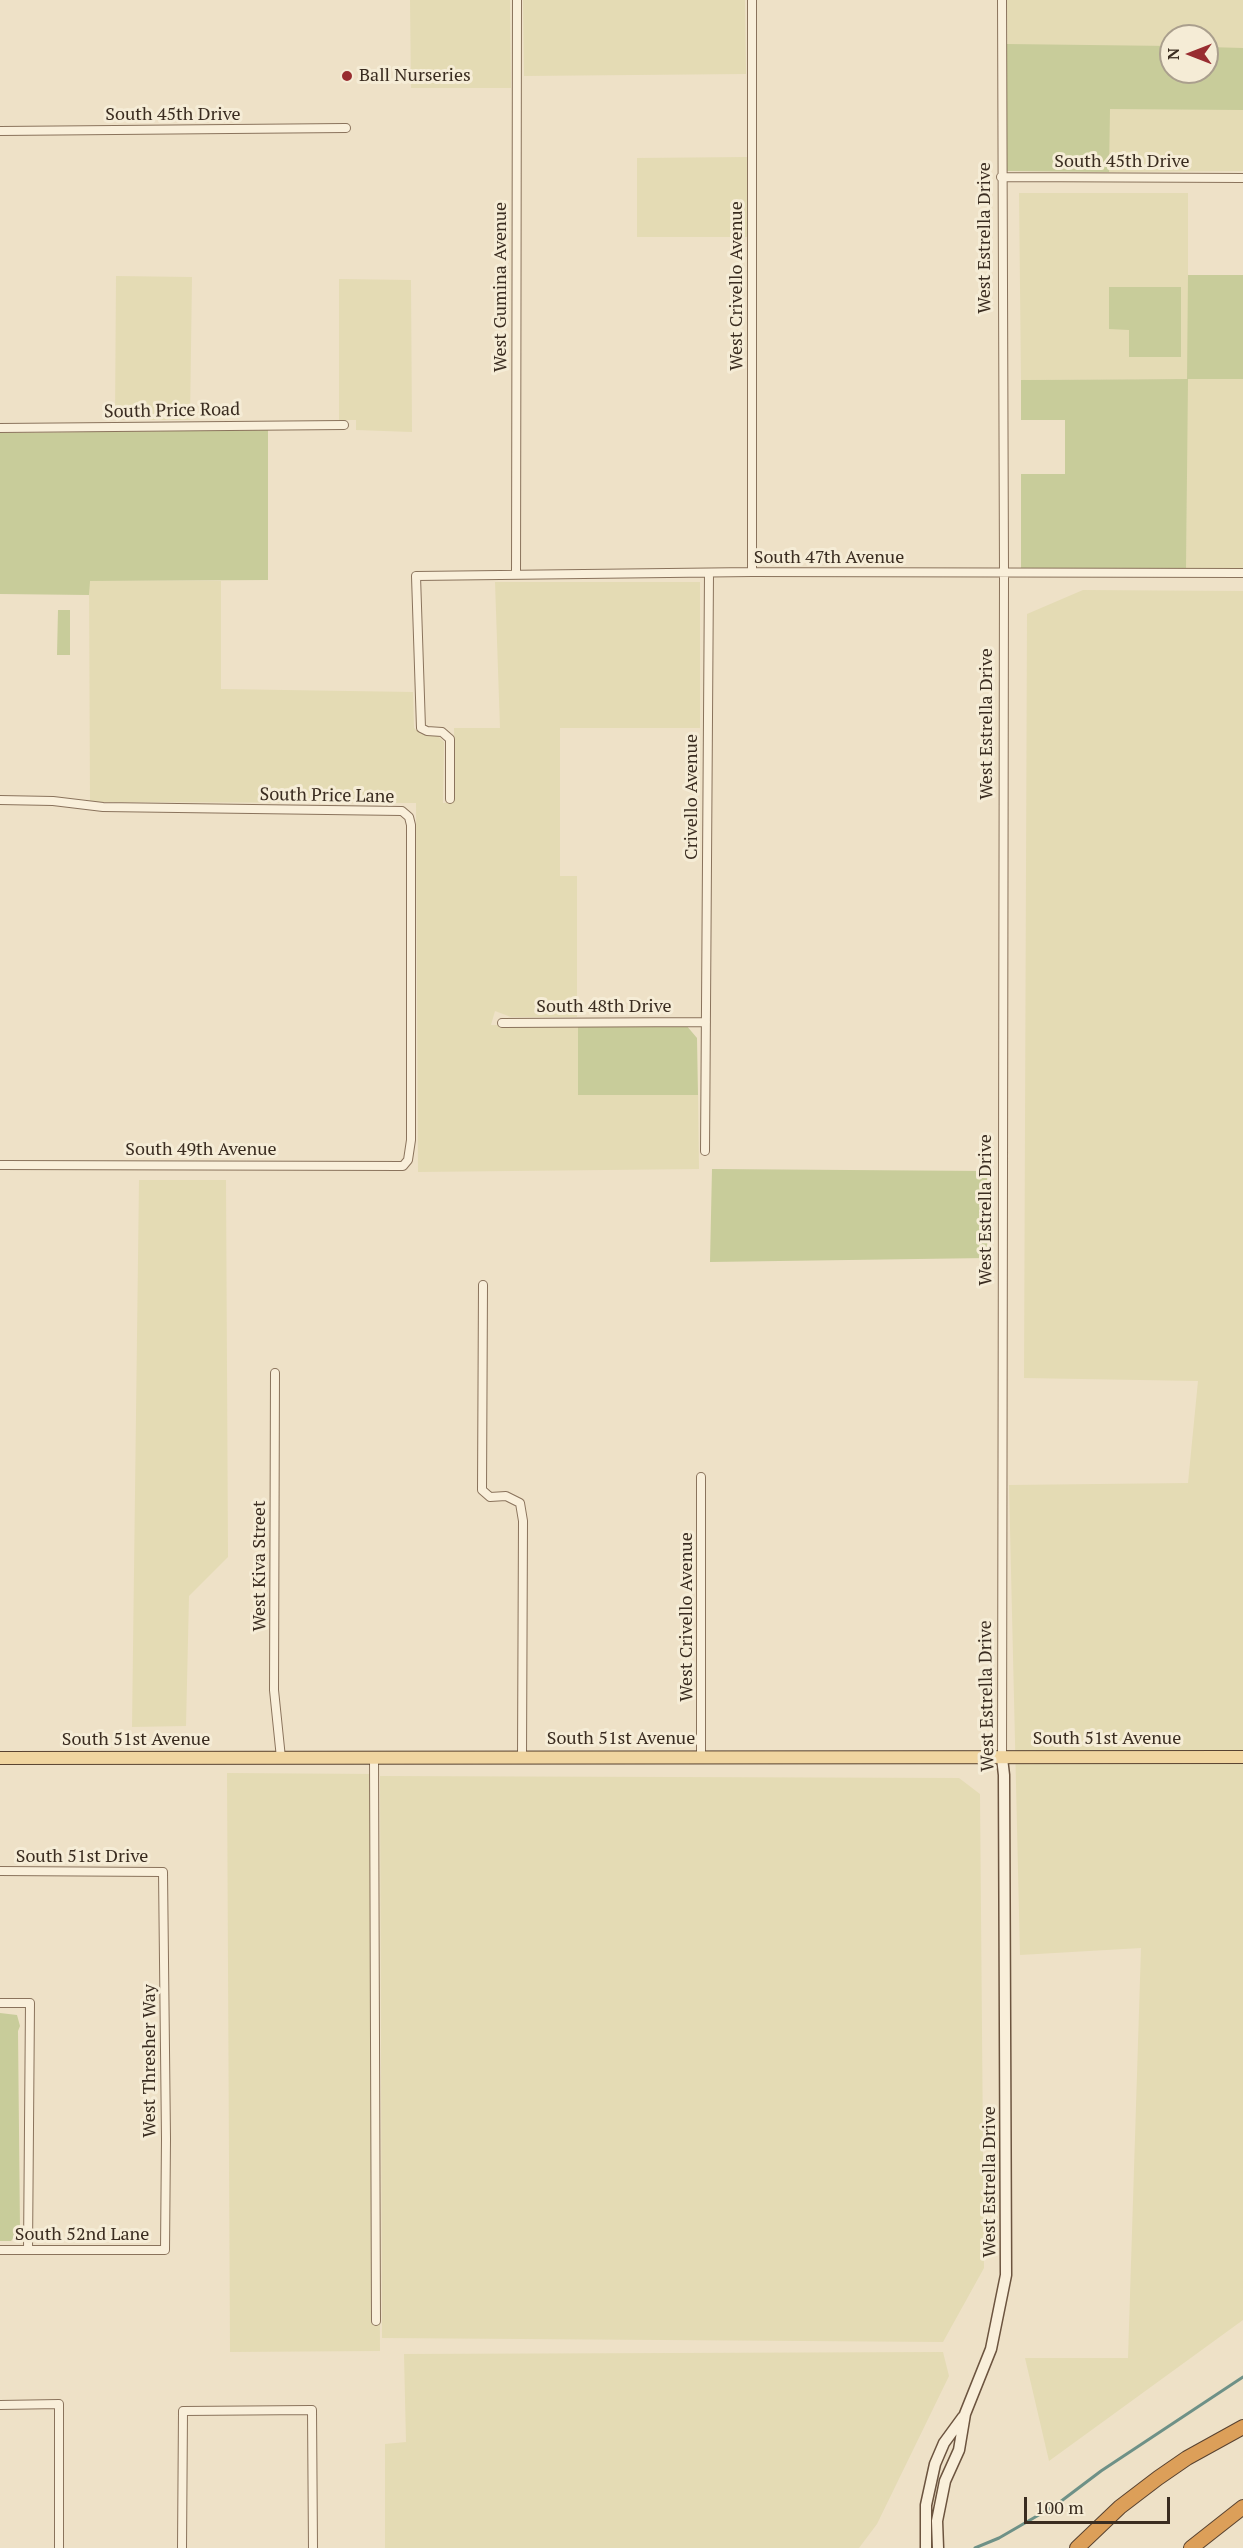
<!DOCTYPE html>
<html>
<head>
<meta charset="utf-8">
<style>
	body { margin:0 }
	#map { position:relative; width:1243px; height:2548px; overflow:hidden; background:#eee1c7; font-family:"PT Serif",serif }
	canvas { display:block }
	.north { position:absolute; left:1159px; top:24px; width:60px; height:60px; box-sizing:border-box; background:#f5ecd6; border:2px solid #aa9f8d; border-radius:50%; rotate:270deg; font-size:16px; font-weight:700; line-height:24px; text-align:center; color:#3a2c20 }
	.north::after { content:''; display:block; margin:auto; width:21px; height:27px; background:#982d30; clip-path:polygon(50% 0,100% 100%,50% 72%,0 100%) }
	.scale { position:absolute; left:1024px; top:2497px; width:146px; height:27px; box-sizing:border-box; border:3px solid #3a2c20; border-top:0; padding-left:8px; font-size:18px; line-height:21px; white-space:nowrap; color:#3a2c20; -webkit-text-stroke:4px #f5ecd6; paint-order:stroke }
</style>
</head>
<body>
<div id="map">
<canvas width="1243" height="2548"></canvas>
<div class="north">N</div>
<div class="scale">100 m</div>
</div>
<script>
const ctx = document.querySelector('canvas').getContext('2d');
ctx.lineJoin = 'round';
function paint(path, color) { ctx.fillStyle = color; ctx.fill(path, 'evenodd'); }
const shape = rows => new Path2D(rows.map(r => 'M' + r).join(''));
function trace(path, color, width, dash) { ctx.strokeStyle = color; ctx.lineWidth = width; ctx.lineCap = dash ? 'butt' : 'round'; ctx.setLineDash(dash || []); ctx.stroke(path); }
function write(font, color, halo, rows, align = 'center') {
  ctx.font = font + ' "PT Serif",serif'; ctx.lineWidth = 6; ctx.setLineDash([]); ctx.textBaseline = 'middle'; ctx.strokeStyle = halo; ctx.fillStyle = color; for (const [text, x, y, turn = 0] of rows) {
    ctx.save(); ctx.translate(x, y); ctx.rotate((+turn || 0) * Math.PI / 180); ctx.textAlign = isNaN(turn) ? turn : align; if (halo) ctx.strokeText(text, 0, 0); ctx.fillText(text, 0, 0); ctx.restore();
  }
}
const farmland = shape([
	[410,0,510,0,511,88,411,88],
	[523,0,745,0,746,74,524,76],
	[1007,0,1243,0,1243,171,1109,172,1109,109,1008,109],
	[1171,36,1207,36,1207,72,1171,72],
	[747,157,747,237,637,237,637,158],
	[1019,193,1188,193,1188,379,1243,379,1243,569,1186,571,1187,379,1021,380],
	[116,276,192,277,190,420,115,420],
	[339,279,411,280,412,432,356,430,356,420,339,420],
	[89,581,221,581,221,689,413,692,414,728,421,734,437,735,444,742,443,803,453,802,454,728,500,728,495,582,700,582,700,728,560,728,560,876,577,876,577,1017,511,1017,495,1011,491,1025,578,1026,578,1095,698,1095,699,1169,418,1172,416,803,90,802],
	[1083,590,1243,591,1243,2320,1049,2461,1025,2358,1128,2358,1141,1948,1020,1955,1009,1485,1188,1483,1198,1381,1024,1378,1027,614],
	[139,1180,226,1180,228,1557,189,1596,186,1726,132,1727],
	[227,1773,377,1774,380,2351,230,2352],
	[380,1776,959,1778,980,1794,984,2268,943,2342,382,2338],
	[943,2352,949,2376,877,2524,859,2548,385,2548,385,2444,406,2442,404,2354]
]);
const green = shape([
	[1007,44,1171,46,1171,72,1207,72,1207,47,1243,48,1243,110,1110,109,1109,172,1007,171],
	[1188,275,1243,275,1243,379,1188,379,1186,571,1021,569,1021,474,1065,474,1065,420,1021,420,1021,380,1187,379],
	[1109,287,1181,287,1181,357,1129,357,1129,330,1109,329],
	[268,430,268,580,90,581,89,595,0,594,0,433],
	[58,610,70,610,70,655,57,655],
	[686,1025,697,1038,698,1095,578,1095,578,1026],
	[712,1169,987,1171,987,1258,710,1262],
	[0,2013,17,2015,20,2026,18,2031,20,2231,11,2241,0,2241]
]);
const stream = shape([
	[975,2548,999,2538,1056,2505,1101,2471,1243,2377]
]);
const street = shape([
	[1002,0,1004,574,1002,1758],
	[0,131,346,128],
	[1001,177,1243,178],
	[0,428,344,425],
	[752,572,752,0],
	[516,575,517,0],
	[450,799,450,739,442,732,427,731,421,728,416,576,752,572,1243,573],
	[0,800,53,801,103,807,402,811,409,817,411,825,411,1140,408,1160,403,1166,0,1165],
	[502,1023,706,1022],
	[705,1151,709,573],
	[483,1285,482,1490,490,1497,506,1496,520,1503,523,1521,522,1757],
	[275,1373,274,1690,281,1758],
	[701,1477,701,1757],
	[374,1758,376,2321],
	[0,1871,163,1872,166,2139,165,2250,0,2250],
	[0,2003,30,2003,28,2250],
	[0,2405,59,2404,59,2548],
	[182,2548,183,2411,312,2410,313,2548]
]);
const secondary = shape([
	[926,2548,926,2505,935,2464,944,2443,963,2417],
	[938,2548,937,2521,945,2481,959,2450,965,2414,991,2349,1006,2275,1004,1775,1002,1758]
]);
const primary = shape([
	[0,1758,1243,1757]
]);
const highway = shape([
	[1077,2548,1120,2507,1158,2478,1187,2458,1243,2427],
	[1191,2548,1243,2507]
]);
const markers = [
	[347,76,6,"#982d30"]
];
const poiNames = [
	["Ball Nurseries",359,76]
];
const streetNames = [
	["South 45th Drive",173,115],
	["South 45th Drive",1122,162],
	["West Estrella Drive",985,238,-90],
	["West Crivello Avenue",737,286,-90],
	["West Gumina Avenue",501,287,-90],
	["South Price Road",172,411,-1],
	["South 47th Avenue",829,558],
	["West Estrella Drive",987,724,-90],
	["South Price Lane",327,796,1],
	["Crivello Avenue",692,797,-90],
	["South 48th Drive",604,1007],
	["South 49th Avenue",201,1150],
	["West Estrella Drive",986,1210,-90],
	["West Kiva Street",260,1566,-90],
	["West Crivello Avenue",687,1617,-90],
	["West Estrella Drive",987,1696,-91],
	["South 51st Avenue",621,1739],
	["South 51st Avenue",1107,1739],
	["South 51st Avenue",136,1740],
	["South 51st Drive",82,1857],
	["West Thresher Way",150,2061,-90],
	["West Estrella Drive",990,2182,-90],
	["South 52nd Lane",82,2235]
];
paint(farmland, '#e4dbb4');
paint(green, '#c8cc9a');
trace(stream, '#6e9187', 3);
trace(street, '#8a735c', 10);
trace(secondary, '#6c543f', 13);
trace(primary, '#584230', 14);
trace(highway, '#584230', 16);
trace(street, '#f9efda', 8);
trace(secondary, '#f9efda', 10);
trace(primary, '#f0d5a0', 12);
trace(highway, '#dc9f59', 14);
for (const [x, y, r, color] of markers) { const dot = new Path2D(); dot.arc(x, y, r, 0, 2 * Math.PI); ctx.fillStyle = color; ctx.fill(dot); trace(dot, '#f5ecd6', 2); }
write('18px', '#3a2c20', '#f5ecd6', poiNames, 'left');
write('18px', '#3a2c20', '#f5ecd6', streetNames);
</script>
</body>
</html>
